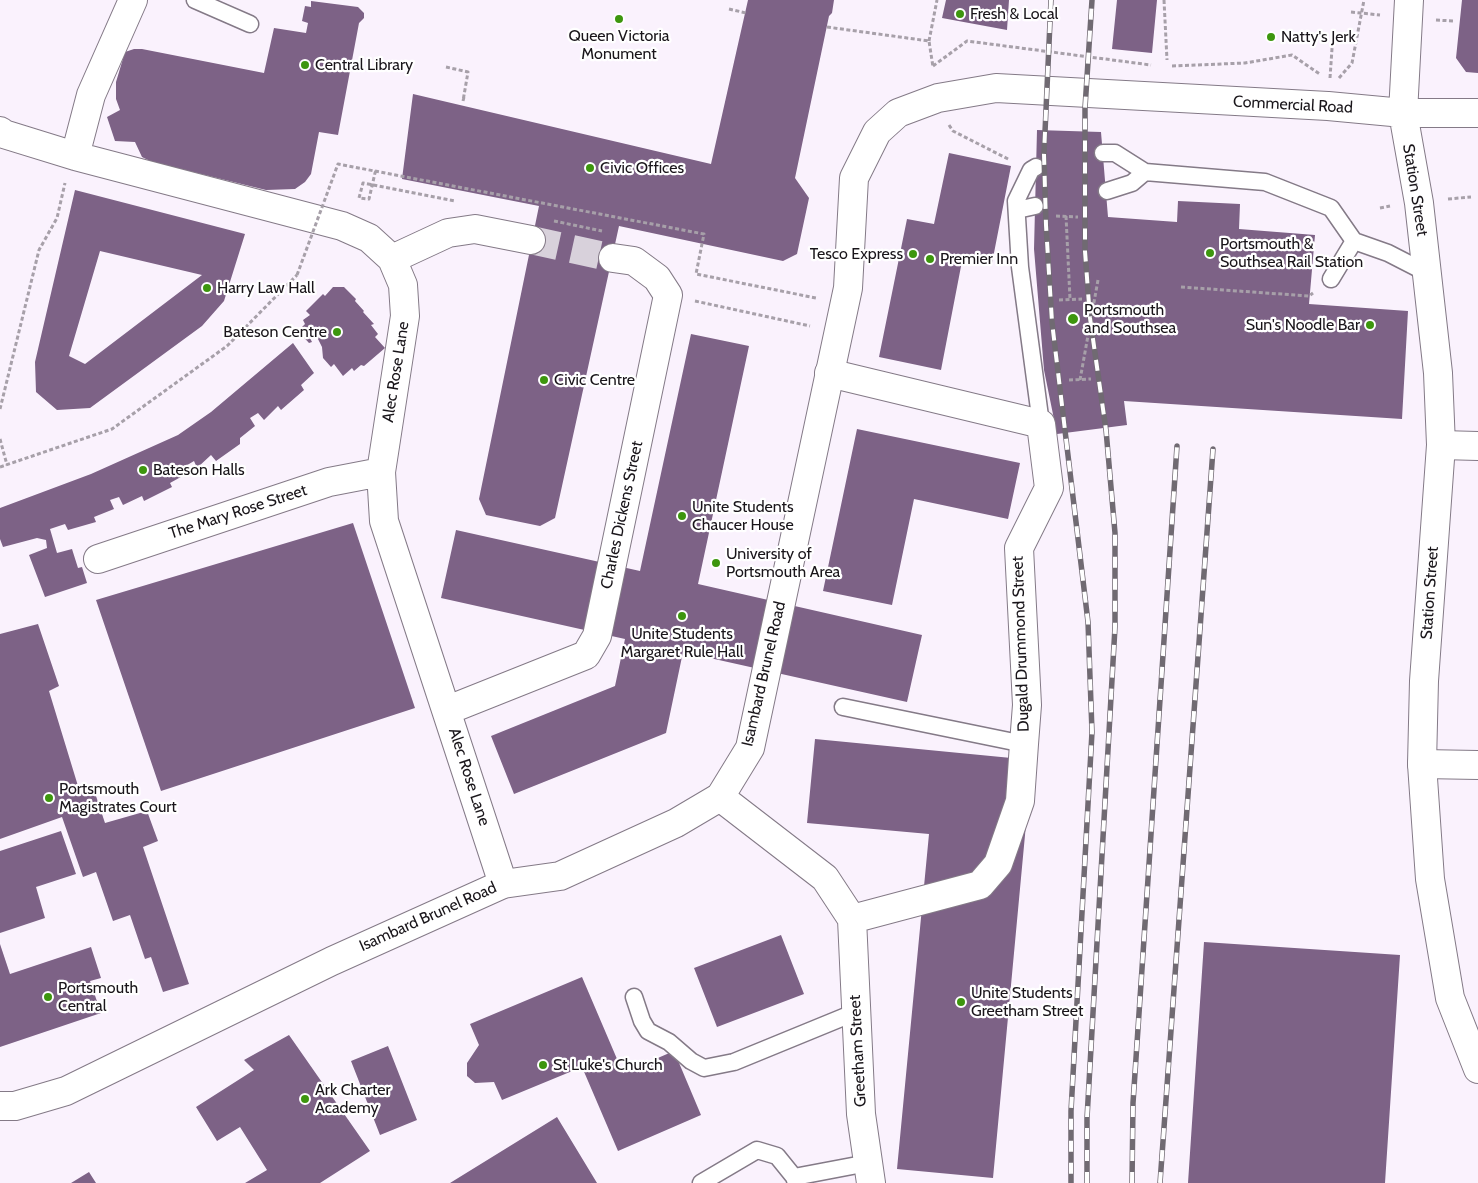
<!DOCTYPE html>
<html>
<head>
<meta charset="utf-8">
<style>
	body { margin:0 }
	canvas { display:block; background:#faf2fd }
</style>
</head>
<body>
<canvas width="1478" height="1183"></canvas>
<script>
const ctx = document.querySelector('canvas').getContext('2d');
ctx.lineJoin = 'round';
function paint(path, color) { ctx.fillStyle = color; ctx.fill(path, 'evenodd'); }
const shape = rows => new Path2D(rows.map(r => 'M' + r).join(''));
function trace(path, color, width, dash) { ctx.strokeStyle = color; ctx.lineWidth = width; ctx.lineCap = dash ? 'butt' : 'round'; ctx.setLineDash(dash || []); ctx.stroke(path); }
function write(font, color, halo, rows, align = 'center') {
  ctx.font = font + ' Cabin,sans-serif'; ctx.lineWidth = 4.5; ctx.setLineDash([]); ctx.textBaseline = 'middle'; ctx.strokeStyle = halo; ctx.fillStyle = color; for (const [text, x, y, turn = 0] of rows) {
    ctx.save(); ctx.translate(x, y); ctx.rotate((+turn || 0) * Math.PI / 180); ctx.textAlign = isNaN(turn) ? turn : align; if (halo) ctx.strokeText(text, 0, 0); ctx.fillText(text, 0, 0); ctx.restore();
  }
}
const building = shape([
	[748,0,834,0,832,13,829,16,795,178,809,198,797,254,783,261,619,226,555,518,540,526,486,515,479,499,539,206,402,179,413,94,711,164],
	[946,0,1009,0,1007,30,942,18],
	[1117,0,1157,0,1152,53,1112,49],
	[1462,0,1478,0,1478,73,1466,72,1456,58],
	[311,1,358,7,364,13,364,18,359,23,338,135,319,132,311,174,305,182,295,189,266,190,152,162,142,157,135,142,115,141,107,117,120,110,116,99,116,82,125,52,134,49,142,49,264,73,274,28,306,33,308,23,302,21,305,6,311,7],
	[1037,130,1101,132,1108,217,1177,222,1178,201,1240,204,1239,229,1315,235,1309,304,1408,311,1402,419,1124,401,1127,425,1057,434,1044,370,1034,249],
	[949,153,1011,166,992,263,963,256,941,370,879,357,907,219,934,224],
	[75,190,245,234,224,301,202,326,90,408,57,410,36,392,35,362],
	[100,251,202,275,85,364,69,356],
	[333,287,344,287,356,299,355,301,364,311,363,312,374,324,371,325,378,334,375,337,385,348,364,366,361,365,354,371,352,368,343,376,334,364,331,367,323,358,322,347,315,333,309,336,312,342,309,343,298,331,305,324,303,320,310,315,306,311,323,294,325,296],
	[691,334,749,346,698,584,922,635,907,702,683,652,666,733,514,794,491,736,615,686,625,639,441,598,456,530,640,571],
	[293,343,314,373,301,385,304,390,281,410,278,406,264,420,258,413,250,418,255,426,240,438,240,444,216,461,211,455,197,468,194,461,184,467,188,473,170,483,172,487,144,501,142,496,123,505,119,497,110,500,114,509,94,517,96,522,68,530,65,524,50,529,57,553,72,549,78,568,82,567,87,583,45,597,29,555,47,548,46,540,37,538,3,547,0,539,0,508,91,474,178,435,211,412],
	[857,429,1020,463,1008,519,914,499,892,605,823,591],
	[353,523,415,708,161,791,96,600],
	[38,624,59,686,49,691,78,786,92,784,105,823,147,811,158,841,143,847,189,984,163,992,151,957,145,959,130,915,113,921,96,872,83,877,62,817,0,839,0,634],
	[815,739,1032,760,993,1178,897,1169,929,834,807,823],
	[61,831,76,874,36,887,45,918,0,933,0,851],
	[781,935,804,994,717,1027,694,968],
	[1204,942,1400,955,1385,1183,1188,1183],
	[0,944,10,974,91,947,101,978,90,981,101,1013,0,1047],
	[582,977,623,1073,674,1051,701,1115,618,1151,582,1067,502,1100,494,1082,475,1083,467,1076,467,1063,479,1045,470,1024],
	[289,1035,370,1151,320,1183,245,1183,267,1170,240,1127,217,1141,196,1107,254,1070,244,1060],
	[388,1046,417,1120,380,1135,351,1061],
	[557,1117,597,1183,450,1183],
	[89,1172,96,1183,71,1183]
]);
const streetTunnel = shape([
	[531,240,613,258]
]);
const path = shape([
	[1164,0,1167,60],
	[729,9,746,13],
	[1351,12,1380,15],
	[1436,20,1453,21],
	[827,27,929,41,933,67],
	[929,41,937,0],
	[933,66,967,41,1151,65],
	[1172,66,1245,63,1292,55,1321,75],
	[446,67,468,72,463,101,464,97],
	[1330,78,1333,34],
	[1339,78,1352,63,1364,0],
	[949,125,953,131,1010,160],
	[376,171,375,173,369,199,359,198,363,183,399,190,455,201],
	[1448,199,1471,197],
	[1380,208,1390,206],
	[1056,216,1078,217],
	[1066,216,1070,299],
	[554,221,602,231],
	[1181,287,1309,296,1313,293],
	[1059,300,1082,299],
	[695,301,810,326],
	[1069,380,1091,379],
	[1080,380,1098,280],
	[0,409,39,250,57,218,65,183],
	[0,439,7,465],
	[0,467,112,429,227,346,297,275]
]);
const lane = shape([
	[195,0,250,24],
	[1103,153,1115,153,1145,172,1265,182,1331,208,1354,241,1388,253,1427,273],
	[1036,167,1031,170,1016,201,1020,267,1041,424],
	[1107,191,1132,183,1145,172],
	[1017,210,1035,206],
	[1331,279,1354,241],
	[843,707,1024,744],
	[634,997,642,1021,648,1031,669,1042,691,1061,704,1068,734,1062,856,1012],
	[794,1177,868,1163],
	[701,1183,757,1150,777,1156,794,1177,796,1183]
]);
const street = shape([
	[1403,113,1478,113],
	[0,131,4,134,75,156,342,226,369,238,392,259,403,285,405,316,381,472,384,521,503,884],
	[75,156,91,95,133,0],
	[392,259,448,233,475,229,531,240],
	[829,373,1041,424,1049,488,1019,548,1027,705,1024,744,1020,801,998,864,980,885,852,919],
	[1441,445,1478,446],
	[98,559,329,482,381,472],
	[448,710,586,655,597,636,668,295,657,278,634,261,613,258],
	[1422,764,1478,765],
	[720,797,825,878,852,919],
	[852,919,861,1114,871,1183]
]);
const secondary = shape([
	[1409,0,1403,113,1419,203,1438,373,1441,445,1424,681,1422,764,1430,879,1450,998,1478,1069],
	[0,1106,15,1106,66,1091,332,961,503,884,560,876,676,823,720,797,750,748,848,288,854,178,877,132,898,113,938,98,996,88,1328,106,1403,113]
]);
const rail = shape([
	[1051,0,1044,154,1046,225,1052,322,1088,622,1092,732,1071,1111,1071,1183],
	[1087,1183,1087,1118,1115,627,1115,533,1106,430,1090,318,1085,251,1085,108,1092,0],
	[1132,1183,1133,1103,1177,446],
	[1160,1183,1213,449]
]);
const pathBridge = shape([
	[297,275,338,164,704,234,696,274,816,298]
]);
const markers = [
	[960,14,5,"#3d960e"],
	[619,19,5,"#3d960e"],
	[1271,37,5,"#3d960e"],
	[305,65,5,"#3d960e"],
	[590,168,5,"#3d960e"],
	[1210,253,5,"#3d960e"],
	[913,254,5,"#3d960e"],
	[930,259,5,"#3d960e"],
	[207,288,5,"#3d960e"],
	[1073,319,6,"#3d960e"],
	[1370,325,5,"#3d960e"],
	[337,332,5,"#3d960e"],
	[544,380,5,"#3d960e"],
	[143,470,5,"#3d960e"],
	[682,516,5,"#3d960e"],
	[716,563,5,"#3d960e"],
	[682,616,5,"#3d960e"],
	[49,798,5,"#3d960e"],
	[48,997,5,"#3d960e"],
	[961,1002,5,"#3d960e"],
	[543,1065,5,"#3d960e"],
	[305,1099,5,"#3d960e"]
];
const poiNames = [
	["Fresh & Local",970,14],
	["Queen Victoria",619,36,"center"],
	["Monument",619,54,"center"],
	["Natty's Jerk",1281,37],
	["Central Library",315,65],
	["Civic Offices",600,168],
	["Portsmouth &",1220,244],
	["Southsea Rail Station",1220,262],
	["Tesco Express",903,254,"right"],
	["Premier Inn",940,259],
	["Harry Law Hall",217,288],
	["Portsmouth",1084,310],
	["and Southsea",1084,328],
	["Sun's Noodle Bar",1360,325,"right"],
	["Bateson Centre",327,332,"right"],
	["Civic Centre",554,380],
	["Bateson Halls",153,470],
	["Unite Students",692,507],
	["Chaucer House",692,525],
	["University of",726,554],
	["Portsmouth Area",726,572],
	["Unite Students",682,634,"center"],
	["Margaret Rule Hall",682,652,"center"],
	["Portsmouth",59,789],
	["Magistrates Court",59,807],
	["Portsmouth",58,988],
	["Central",58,1006],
	["Unite Students",971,993],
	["Greetham Street",971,1011],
	["St Luke's Church",553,1065],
	["Ark Charter",315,1090],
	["Academy",315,1108]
];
const streetNames = [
	["Commercial Road",1293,105,3],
	["Station Street",1415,190,81],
	["Alec Rose Lane",396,372,-81],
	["The Mary Rose Street",238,512,-18],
	["Charles Dickens Street",622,515,-78],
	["Station Street",1430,593,-86],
	["Dugald Drummond Street",1021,644,-92],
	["Isambard Brunel Road",764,674,-77],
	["Alec Rose Lane",469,777,72],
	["Isambard Brunel Road",428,917,-24],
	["Greetham Street",858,1051,-93]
];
paint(building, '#7d6286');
trace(streetTunnel, '#d8d1db', 28, [28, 14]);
trace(lane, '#847a87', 19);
trace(street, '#847a87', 30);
trace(secondary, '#847a87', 30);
trace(path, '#a7a0a9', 3, [4, 2.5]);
trace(lane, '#fff', 16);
trace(street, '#fff', 28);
trace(secondary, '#fff', 28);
trace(rail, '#706a72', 5.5);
trace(rail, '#fff', 4, [11]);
trace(pathBridge, '#a7a0a9', 3, [4, 2.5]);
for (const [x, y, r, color] of markers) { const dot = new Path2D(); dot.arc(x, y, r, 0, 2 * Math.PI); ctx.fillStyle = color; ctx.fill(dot); trace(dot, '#fff', 2); }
write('16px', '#19151a', '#fff', poiNames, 'left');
write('16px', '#19151a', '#fff', streetNames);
</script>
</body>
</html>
